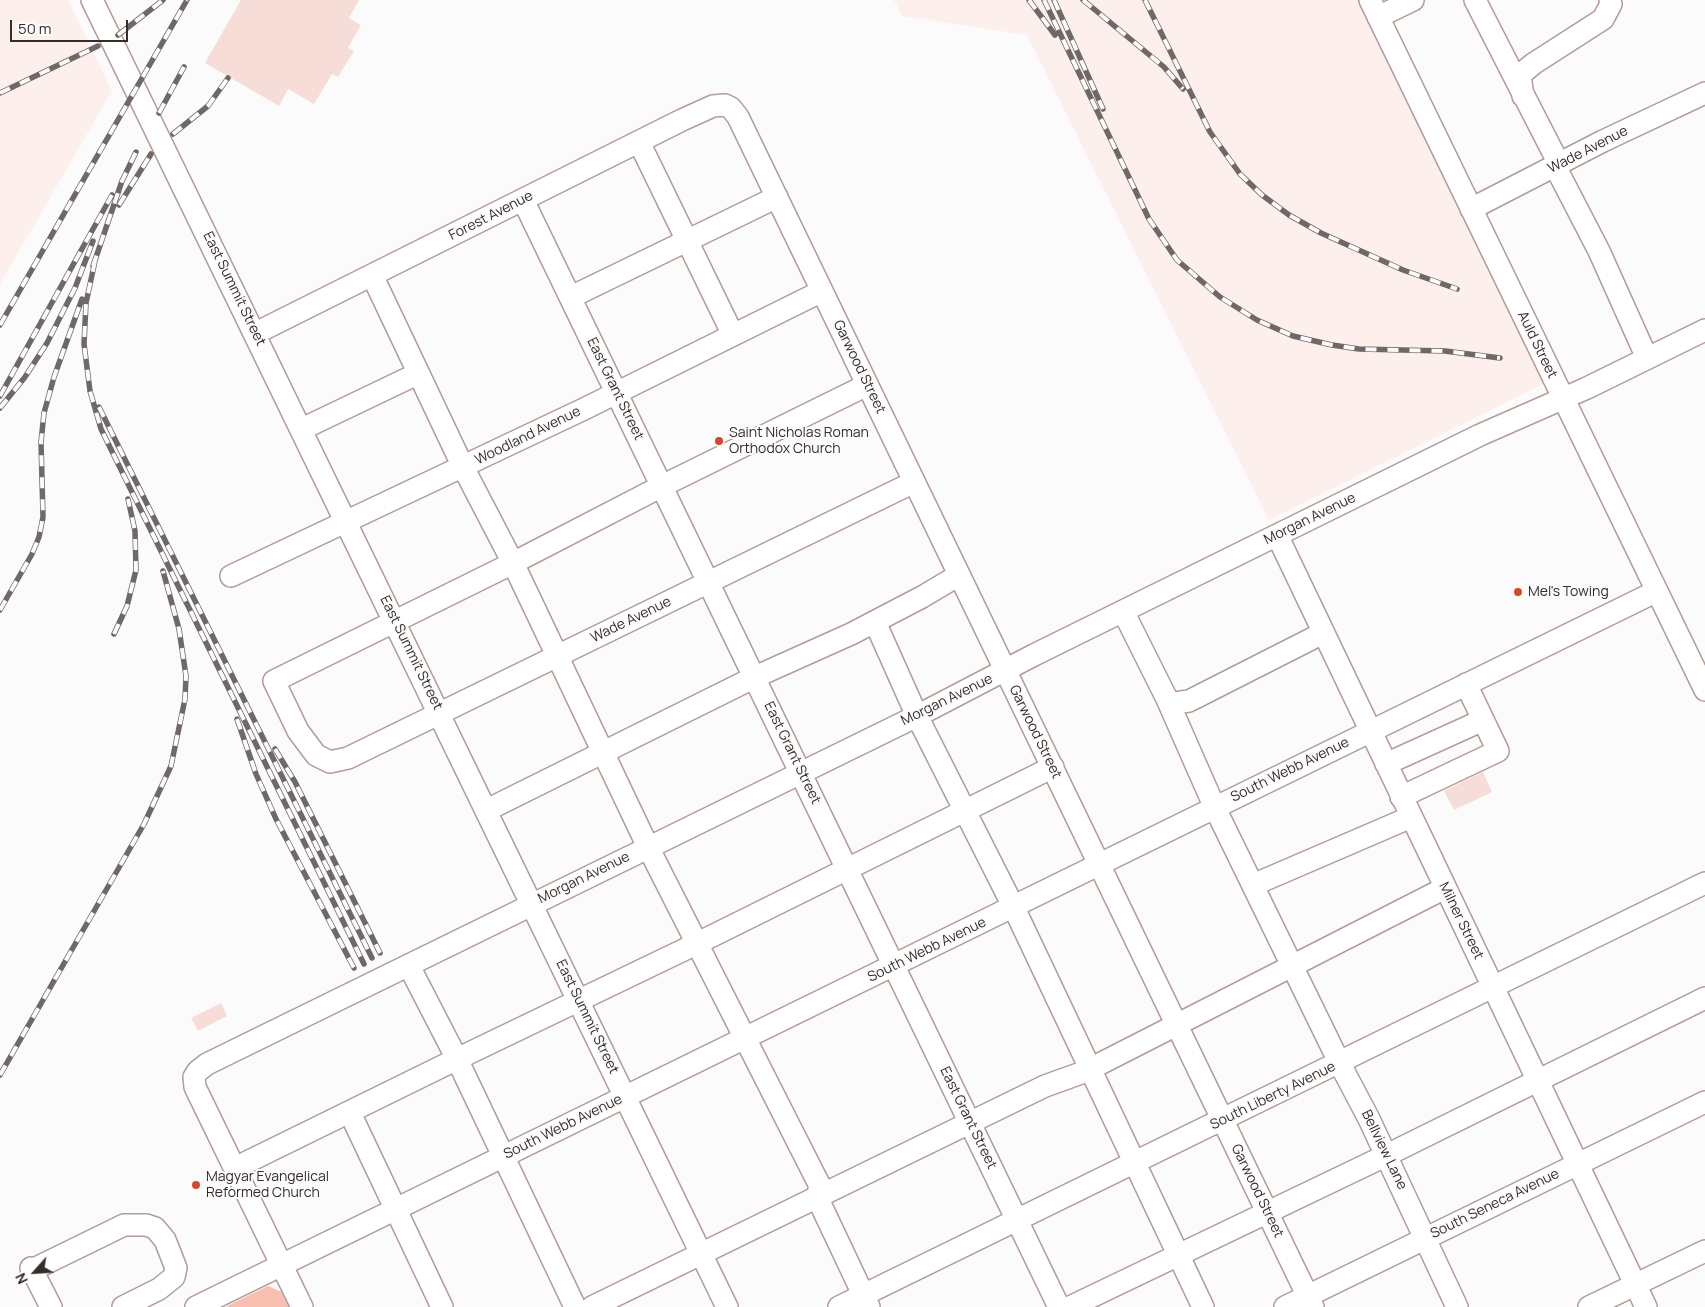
<!DOCTYPE html>
<html>
<head>
<meta charset="utf-8">
<style>
	body { margin:0 }
	#map { position:relative; width:1705px; height:1307px; overflow:hidden; background:#fbfbfb; font-family:Manrope,sans-serif }
	canvas { display:block }
	.north { position:absolute; left:10px; top:1247px; width:50px; height:50px; -webkit-text-stroke:4px #fbfbfb; paint-order:stroke; rotate:244deg; font-size:14px; font-weight:700; line-height:20px; text-align:center; color:#362c2a }
	.north::after { content:''; display:block; margin:auto; width:18px; height:22px; background:#362c2a; clip-path:polygon(50% 0,100% 100%,50% 72%,0 100%) }
	.scale { position:absolute; left:10px; top:20px; width:118px; height:22px; box-sizing:border-box; border:2px solid #362c2a; border-top:0; padding-left:6px; font-size:15px; line-height:18px; white-space:nowrap; color:#362c2a; -webkit-text-stroke:4px #fbfbfb; paint-order:stroke }
</style>
</head>
<body>
<div id="map">
<canvas width="1705" height="1307"></canvas>
<div class="north">N</div>
<div class="scale">50 m</div>
</div>
<script>
const ctx = document.querySelector('canvas').getContext('2d');
ctx.lineJoin = 'round';
function paint(path, color) { ctx.fillStyle = color; ctx.fill(path, 'evenodd'); }
const shape = rows => new Path2D(rows.map(r => 'M' + r).join(''));
function trace(path, color, width, dash) { ctx.strokeStyle = color; ctx.lineWidth = width; ctx.lineCap = dash ? 'butt' : 'round'; ctx.setLineDash(dash || []); ctx.stroke(path); }
function write(font, color, halo, rows, align = 'center') {
  ctx.font = font + ' Manrope,sans-serif'; ctx.lineWidth = 4; ctx.setLineDash([]); ctx.textBaseline = 'middle'; ctx.strokeStyle = halo; ctx.fillStyle = color; for (const [text, x, y, turn = 0] of rows) {
    ctx.save(); ctx.translate(x, y); ctx.rotate((+turn || 0) * Math.PI / 180); ctx.textAlign = isNaN(turn) ? turn : align; if (halo) ctx.strokeText(text, 0, 0); ctx.fillText(text, 0, 0); ctx.restore();
  }
}
const built = shape([
	[0,0,68,0,112,91,0,284],
	[894,0,1359,0,1549,381,1269,520,1027,35,902,16]
]);
const green = shape([
	[268,1286,282,1292,289,1307,225,1307]
]);
const building = shape([
	[241,0,359,0,349,18,361,25,348,48,354,51,338,77,332,74,314,104,288,89,279,106,205,63],
	[1483,772,1492,792,1454,810,1444,791],
	[221,1003,227,1016,198,1031,191,1018]
]);
const minor = shape([
	[92,0,727,1307],
	[1370,0,1705,690],
	[1475,0,1559,164],
	[1378,17,1413,0],
	[1523,96,1520,75,1533,64,1603,19,1611,4,1610,0],
	[639,142,733,335],
	[1555,166,1599,251,1647,358],
	[523,200,1059,1307],
	[1471,209,1603,141,1705,93],
	[372,275,463,467,513,563,274,681,298,731,316,755,330,762,348,758,914,482],
	[571,297,777,197],
	[256,333,682,120,713,106,725,105,731,108,738,117,1313,1307],
	[867,385,662,486,513,563,648,847,820,1186,817,1197,869,1307],
	[302,429,417,374],
	[1277,535,1646,1307],
	[231,576,584,409,822,291],
	[1123,611,1167,699,1174,703,1189,701,1323,633],
	[875,622,917,716,1014,908,1203,1307],
	[1167,699,1215,808,1340,1064,1369,1119,1457,1307],
	[1386,764,1483,720],
	[1401,797,1498,751,1466,684],
	[487,810,755,677,851,634,922,597,959,575],
	[1253,885,1411,817],
	[409,966,457,1059,696,944,1053,767],
	[350,1113,442,1307],
	[235,1168,457,1059,575,1307],
	[31,1268,51,1307],
	[32,1270,124,1225,146,1225,155,1228,165,1240,176,1268,174,1277,159,1289,123,1307],
	[196,1307,1657,591],
	[302,1307,195,1087,194,1077,198,1071,207,1064,917,716,1034,655,1480,435,1587,388,1705,330],
	[592,1307,1045,1086,1084,1072,1445,888],
	[839,1307,1705,883],
	[1070,1307,1387,1155,1705,998],
	[1285,1307,1705,1102],
	[1589,1307,1705,1251]
]);
const rail = shape([
	[1029,0,1055,35],
	[1044,0,1149,219,1177,260,1220,297,1257,320,1293,336,1332,345,1359,349,1445,351,1500,358],
	[1054,0,1103,109],
	[1083,0,1164,67,1183,89],
	[1145,0,1210,132,1240,174,1262,195,1289,215,1321,233,1403,270,1457,289],
	[118,35,163,0],
	[0,93,98,46],
	[159,113,184,67],
	[173,134,208,106,228,78],
	[119,205,151,154],
	[95,261,86,303,84,344,90,391,101,429,364,964],
	[93,266,122,181,136,152],
	[0,325,187,0],
	[0,396,112,195],
	[99,407,372,958],
	[0,408,25,377,47,343,75,288,93,241],
	[0,610,32,554,39,537,43,517,41,442,44,413,54,377,82,299],
	[114,634,127,606,136,570,135,531,128,499],
	[237,719,256,774,276,819,354,968],
	[275,749,295,782,380,953],
	[0,1075,144,824,171,766,185,699,186,676,179,629,163,571]
]);
const markers = [
	[719,441,5,"#d24828"],
	[1518,592,5,"#d24828"],
	[196,1185,5,"#d24828"]
];
const streetNames = [
	["Wade Avenue",1588,150,-27],
	["Forest Avenue",491,216,-27],
	["East Summit Street",234,289,64],
	["Auld Street",1537,345,64],
	["Garwood Street",859,367,64],
	["East Grant Street",615,389,64],
	["Woodland Avenue",528,436,-26],
	["Morgan Avenue",1310,519,-26],
	["Wade Avenue",631,620,-26],
	["East Summit Street",411,653,64],
	["Morgan Avenue",947,700,-26],
	["Garwood Street",1035,732,64],
	["East Grant Street",792,753,64],
	["South Webb Avenue",1290,770,-26],
	["Morgan Avenue",584,878,-26],
	["Milner Street",1461,921,64],
	["South Webb Avenue",927,950,-26],
	["East Summit Street",587,1017,64],
	["South Liberty Avenue",1273,1096,-26],
	["East Grant Street",968,1118,64],
	["South Webb Avenue",563,1127,-26],
	["Bellview Lane",1384,1150,64],
	["Garwood Street",1257,1191,64],
	["South Seneca Avenue",1495,1204,-26]
];
const poiNames = [
	["Saint Nicholas Roman",729,433],
	["Orthodox Church",729,449],
	["Mel's Towing",1528,592],
	["Magyar Evangelical",206,1177],
	["Reformed Church",206,1193]
];
paint(built, '#fdefeb');
paint(green, '#f8bfb1');
paint(building, '#f7ddd7');
trace(minor, '#b49c96', 24);
trace(minor, '#fff', 21);
trace(rail, '#6f6867', 5.5);
trace(rail, '#fbfbfb', 4, [11]);
for (const [x, y, r, color] of markers) { const dot = new Path2D(); dot.arc(x, y, r, 0, 2 * Math.PI); ctx.fillStyle = color; ctx.fill(dot); trace(dot, '#fbfbfb', 2); }
write('14px', '#362c2a', '#fbfbfb', streetNames);
write('14px', '#362c2a', '#fbfbfb', poiNames, 'left');
</script>
</body>
</html>
